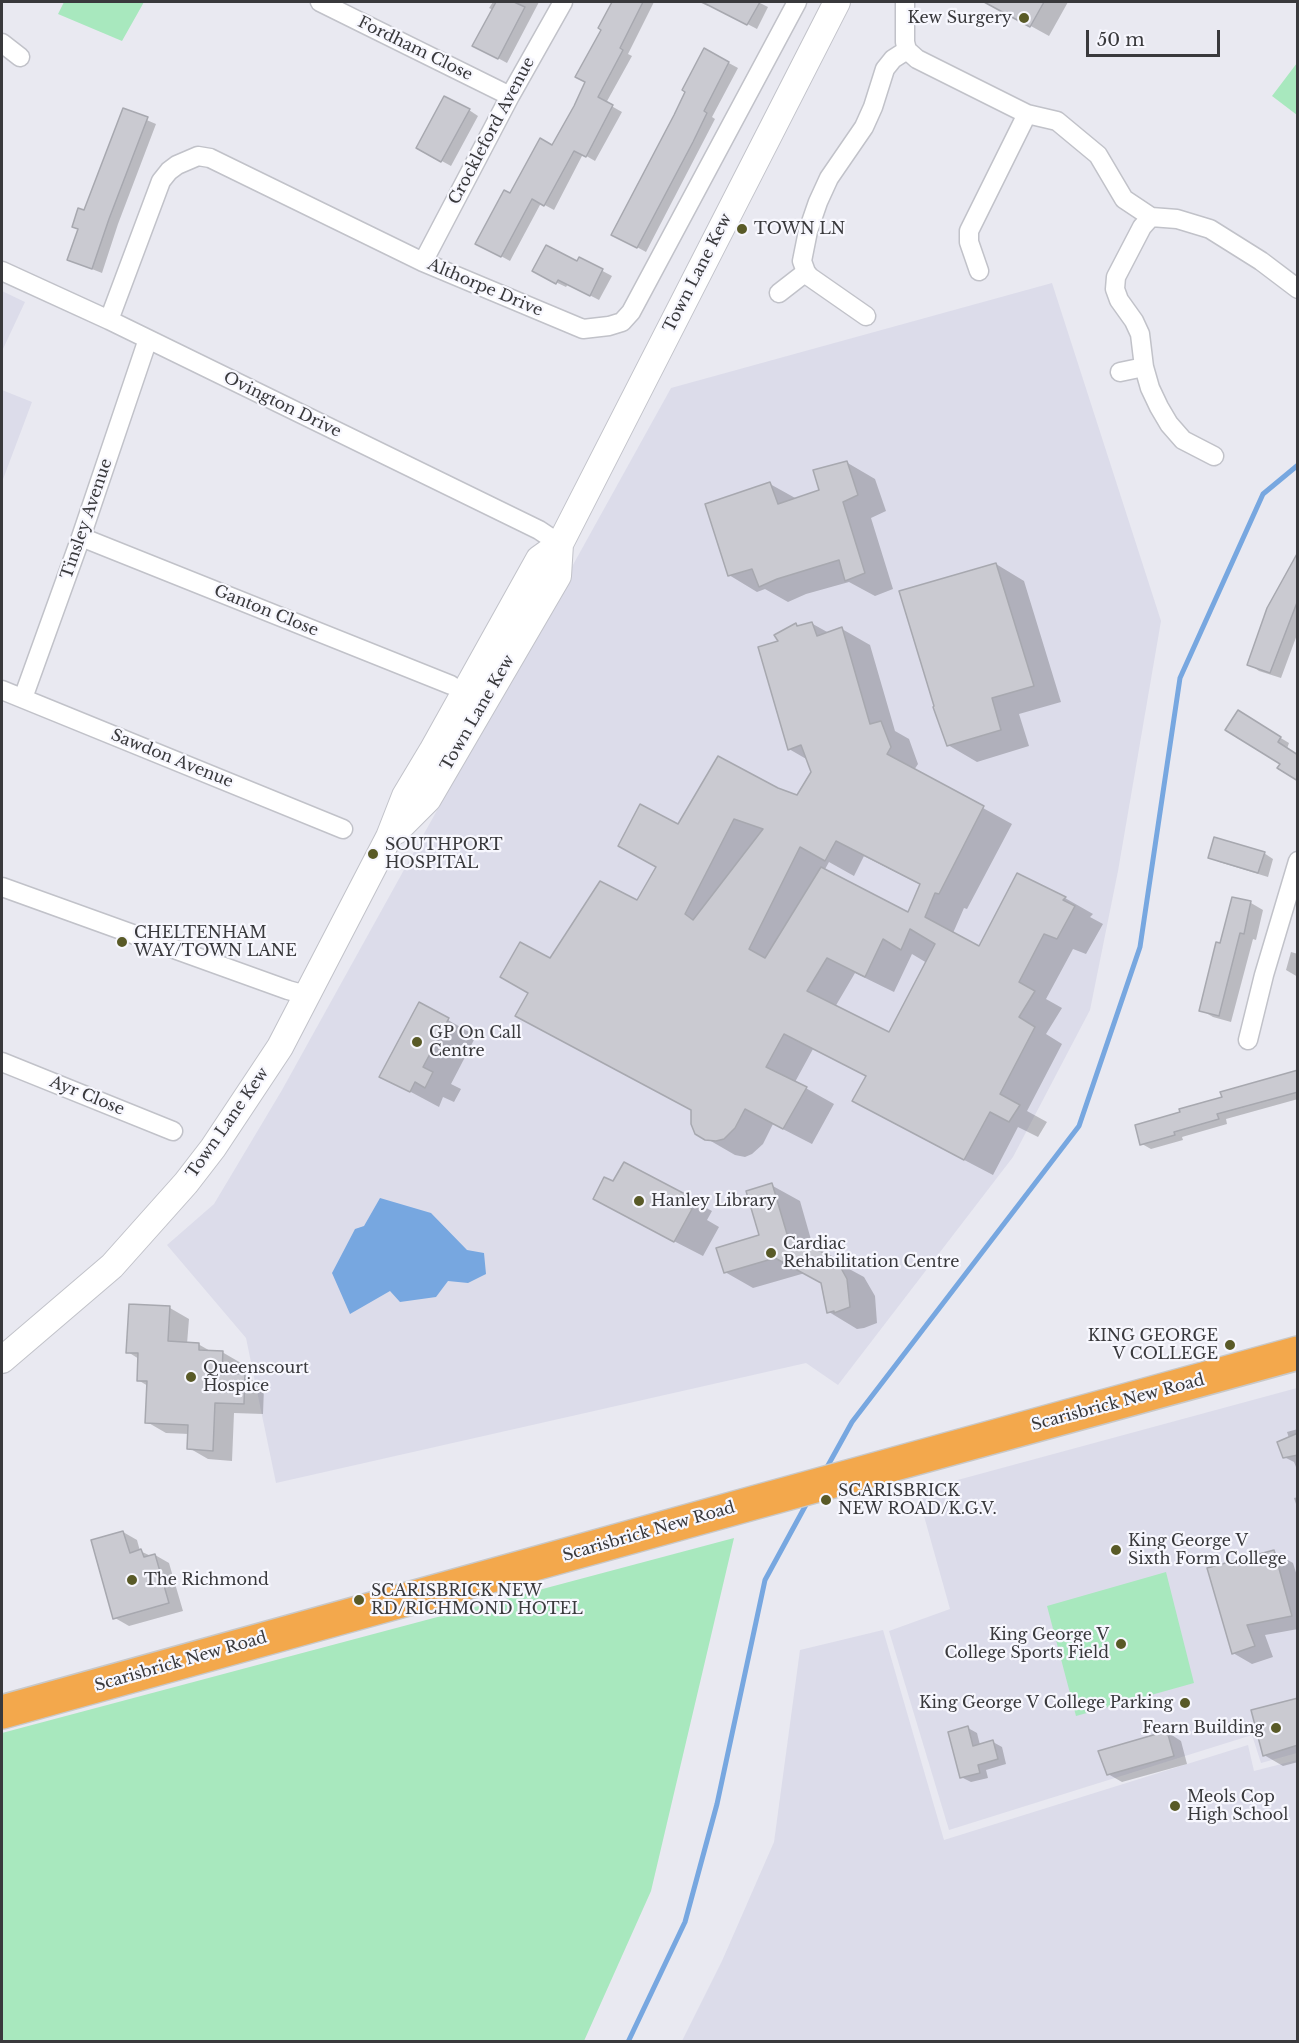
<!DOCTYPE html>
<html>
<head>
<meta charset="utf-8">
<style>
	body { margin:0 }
	#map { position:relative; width:1299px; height:2043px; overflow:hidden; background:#e9e9f1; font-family:"Libre Baskerville",serif }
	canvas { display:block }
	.frame { position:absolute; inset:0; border:3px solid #39393c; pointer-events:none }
	.scale { position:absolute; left:1086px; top:30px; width:134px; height:27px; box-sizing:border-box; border:3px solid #39393c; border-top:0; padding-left:8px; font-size:18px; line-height:21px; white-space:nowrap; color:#39393c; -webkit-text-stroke:4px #f7f7fe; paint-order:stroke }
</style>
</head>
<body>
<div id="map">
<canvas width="1299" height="2043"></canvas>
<div class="frame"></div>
<div class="scale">50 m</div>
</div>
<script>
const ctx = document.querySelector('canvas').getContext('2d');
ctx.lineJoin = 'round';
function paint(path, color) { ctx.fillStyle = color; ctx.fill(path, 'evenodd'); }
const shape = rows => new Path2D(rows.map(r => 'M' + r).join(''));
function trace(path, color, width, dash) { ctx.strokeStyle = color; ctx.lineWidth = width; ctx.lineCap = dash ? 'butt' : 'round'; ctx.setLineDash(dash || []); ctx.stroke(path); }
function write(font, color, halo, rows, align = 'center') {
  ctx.font = font + ' "Libre Baskerville",serif'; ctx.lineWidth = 4.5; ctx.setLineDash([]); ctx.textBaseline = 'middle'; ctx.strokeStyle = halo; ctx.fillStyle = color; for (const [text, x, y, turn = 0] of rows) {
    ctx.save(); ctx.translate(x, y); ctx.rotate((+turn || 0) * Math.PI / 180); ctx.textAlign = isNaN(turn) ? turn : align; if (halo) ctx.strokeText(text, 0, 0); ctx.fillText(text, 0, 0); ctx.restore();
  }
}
const built = shape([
	[1052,283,1161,621,1118,871,1090,1010,1013,1157,838,1385,806,1363,276,1483,246,1338,167,1245,214,1204,282,1090,671,388],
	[2,291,25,302,2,351],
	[2,390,32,402,2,482],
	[1297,1388,1297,1753,1261,1763,1252,1735,949,1830,889,1631,950,1609,917,1491],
	[883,1630,944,1840,1248,1745,1254,1771,1297,1760,1297,2041,682,2041,722,1961,774,1842,800,1650]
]);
const green = shape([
	[64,2,144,2,122,41,58,14],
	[1297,63,1297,115,1272,96],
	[734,1538,651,1891,584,2041,2,2041,2,1733],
	[1166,1572,1194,1683,1076,1716,1047,1606]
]);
const water = shape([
	[380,1198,431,1213,467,1250,484,1253,486,1274,468,1283,448,1281,436,1297,400,1302,390,1291,350,1314,332,1273,355,1229,364,1226]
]);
const shadow = shape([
	[493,2,539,2,507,63,483,50,493,10,489,8],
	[612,2,654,2,628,54,632,56,606,103,622,112,595,161,583,154,554,210,541,203,510,261,477,243,511,195,552,147,587,82,603,29,600,27],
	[699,2,758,2,768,7,757,29,709,4,708,6],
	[1004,2,1068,2,1049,36,1000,9],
	[705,50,738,68,712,117,715,119,646,252,613,234,675,116],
	[123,110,156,124,118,224,102,273,69,260,85,212],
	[469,110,478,116,451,166,418,148],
	[580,259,612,276,599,300,568,284,566,287,543,276,578,263],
	[846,462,875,479,886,511,871,518,893,589,875,596,849,582,806,594,788,602,765,589,757,592,729,575,770,484,797,499,821,491],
	[1298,555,1298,632,1281,678,1259,671,1249,664],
	[996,564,1024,581,1061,702,1019,714,1029,746,977,762,948,745],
	[811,623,829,633,842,629,870,645,895,731,909,739,918,764,914,770,1012,824,967,909,964,908,953,933,980,948,1018,875,1065,898,1093,914,1090,917,1103,924,1086,954,1073,949,1046,999,1062,1008,1046,1034,1062,1044,1027,1111,1047,1122,1038,1137,1018,1127,993,1175,882,1117,868,1076,813,1049,795,1082,834,1104,812,1144,773,1124,763,1144,752,1154,745,1157,735,1155,697,1133,692,1110,551,960,637,902,678,826,777,789,798,797,813,772,808,760,789,749,781,642,796,625,799,627],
	[864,856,921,885,908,914,824,871,829,862,854,876],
	[912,954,927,963,890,1034,835,1007,855,973,894,992],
	[1238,712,1289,743,1282,763],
	[1264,853,1273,859,1268,877,1219,862,1210,857],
	[1251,903,1263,910,1256,940,1253,939,1231,1022,1213,1017,1201,1010,1221,945],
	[1291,952,1298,954,1298,977,1286,970],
	[448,1020,476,1036,451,1084,461,1089,454,1102,443,1097,439,1107,381,1076],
	[1298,1072,1298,1099,1226,1119,1227,1124,1182,1137,1183,1140,1151,1149,1142,1144,1181,1113],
	[625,1164,712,1211,707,1220,719,1227,703,1256,623,1215,613,1183],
	[771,1185,800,1201,814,1250,864,1277,875,1296,877,1323,864,1328,857,1329,829,1312,823,1283,805,1273,753,1288,725,1272,761,1236],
	[170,1308,189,1319,187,1344,198,1344,212,1352,222,1352,241,1363,241,1375,245,1376,264,1387,263,1414,234,1413,232,1461,208,1459,189,1448,189,1434,166,1433,147,1422,148,1386,138,1380,139,1359,128,1352],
	[1298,1429,1298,1472,1294,1462,1284,1457,1289,1438,1287,1432],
	[1298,1497,1298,1510,1294,1498],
	[123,1532,137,1540,140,1551,151,1556,155,1555,169,1563,183,1611,129,1626,115,1618],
	[1274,1552,1293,1563,1298,1579,1298,1629,1265,1635,1273,1657,1252,1664,1233,1653],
	[1298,1699,1298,1762,1283,1766,1264,1755],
	[968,1728,977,1733,980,1745,993,1742,1002,1747,1006,1764,986,1770,988,1778,971,1782,961,1777],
	[1167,1732,1181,1741,1187,1764,1122,1782,1108,1774]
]);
const stream = shape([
	[826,1469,852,1422,1079,1126,1140,947,1180,678,1263,494,1298,465],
	[628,2042,685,1922,717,1804,765,1580,808,1501]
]);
const building = shape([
	[496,2,514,2,525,7,498,59,472,46,496,2],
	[612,2,643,2,620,48,623,50,598,97,613,105,586,157,574,151,544,206,532,199,501,257,475,244,504,190,510,193,540,138,552,145,574,106,585,82,575,77,601,30,598,28,612,2],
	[702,2,760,2,747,25,702,2],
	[984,2,1044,2,1030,27,984,2],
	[704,48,729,62,704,111,707,113,693,142,637,248,611,235,674,115,685,92,682,90,704,48],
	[444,96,470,109,441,162,416,148,444,96],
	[123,108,148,117,109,219,92,269,67,260,78,229,72,227,78,208,84,210,123,108],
	[546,245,577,261,579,257,603,269,590,296,558,280,556,284,532,271,546,245],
	[847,461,858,495,843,502,865,573,845,581,839,560,777,579,759,587,752,569,728,576,705,504,770,482,778,504,819,490,813,470,847,461],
	[1298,552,1298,600,1270,673,1247,665,1267,608,1298,552],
	[996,563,1034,686,992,698,1001,730,947,746,933,707,934,706,899,591,996,563],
	[812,622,817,636,842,627,870,724,881,721,891,747,887,754,984,806,939,894,935,893,925,917,979,946,1017,873,1066,897,1063,900,1075,906,1057,939,1044,934,1019,982,1035,991,1019,1017,1035,1027,1000,1094,1020,1105,1009,1122,990,1112,964,1160,852,1101,866,1076,784,1034,766,1067,807,1087,783,1129,745,1109,735,1128,724,1139,716,1141,705,1140,695,1134,691,1124,691,1110,515,1016,528,993,500,977,520,942,550,958,600,881,637,900,656,867,618,846,640,804,678,824,718,756,778,788,797,795,811,772,801,745,788,750,758,647,778,641,774,635,796,623,797,626,812,622],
	[734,819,763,829,693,920,685,914,734,819],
	[836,841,920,884,908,912,821,867,765,958,749,949,800,847,825,861,836,841],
	[910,929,935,944,889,1032,807,991,827,958,865,977,883,939,901,950,910,929],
	[1238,710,1281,737,1278,742,1298,755,1298,781,1277,768,1280,764,1225,730,1238,710],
	[1214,837,1265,852,1258,873,1208,858,1214,837],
	[1232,897,1251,901,1244,934,1240,933,1219,1016,1199,1011,1216,942,1220,943,1232,897],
	[419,1002,449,1018,423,1067,433,1072,425,1088,415,1082,410,1092,379,1077,419,1002],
	[1298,1070,1298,1092,1217,1114,1219,1119,1174,1132,1175,1135,1140,1145,1135,1125,1180,1112,1179,1109,1222,1097,1220,1092,1298,1070],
	[624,1162,685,1194,679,1203,692,1209,674,1242,593,1199,604,1177,613,1181,624,1162],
	[772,1183,787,1234,836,1259,847,1279,850,1307,834,1313,834,1311,827,1313,821,1283,775,1258,724,1273,716,1248,759,1235,746,1191,772,1183],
	[129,1304,170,1306,168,1341,199,1343,199,1350,223,1351,222,1373,245,1374,244,1404,215,1403,213,1451,187,1449,188,1425,145,1423,147,1381,137,1381,138,1353,126,1353,129,1304],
	[1298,1433,1298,1455,1283,1458,1277,1442,1298,1433],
	[123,1531,130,1553,141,1549,144,1557,155,1554,169,1603,113,1619,91,1540,123,1531],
	[1274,1550,1292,1616,1247,1625,1255,1646,1232,1654,1207,1568,1274,1550],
	[1298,1698,1298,1745,1263,1756,1251,1710,1298,1698],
	[968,1726,973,1746,993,1740,998,1759,978,1765,980,1773,960,1778,948,1732,968,1726],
	[1167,1731,1174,1756,1107,1775,1098,1751,1167,1731]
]);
const street = shape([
	[320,2,510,96],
	[905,2,905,42,907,50,917,59,1027,114,1057,121,1098,155,1124,199,1151,217,1177,219,1210,229,1261,261,1298,289],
	[2,43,20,57],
	[1151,217,1142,227,1116,277,1115,289,1119,300,1134,321,1140,334,1144,367,1150,388,1159,407,1169,424,1183,440,1214,456],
	[423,262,510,96,563,2],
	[2,271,109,320,539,530,560,544],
	[979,271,969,242,969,231,1027,114],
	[779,293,806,272],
	[866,316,810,277,806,272,802,261,808,231,818,202,829,178,864,127,873,107,885,69,893,59,907,50],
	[109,320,161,181,169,171,177,165,198,156,210,158,423,262,583,329,609,326,622,322,631,312,797,2],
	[1120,372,1144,367],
	[81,537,451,685],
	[2,690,343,829],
	[23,698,81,537,148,339],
	[2,887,288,990,306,995],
	[1248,1040,1264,975,1298,861],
	[2,1062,173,1131]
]);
const secondary = shape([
	[396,831,428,799,558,576,560,544,837,2],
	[2,1360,112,1266,186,1183,213,1148,280,1047,389,837,405,796,432,751,539,559,560,544]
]);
const highway = shape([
	[2,1712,753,1503,1298,1353]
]);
const markers = [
	[1024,18,6,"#595a27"],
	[742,229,6,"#595a27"],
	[373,854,6,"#595a27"],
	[122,942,6,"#595a27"],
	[417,1042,6,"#595a27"],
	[639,1201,6,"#595a27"],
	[771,1253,6,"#595a27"],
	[1230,1345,6,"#595a27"],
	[191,1377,6,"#595a27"],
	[826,1500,6,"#595a27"],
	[1116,1550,6,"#595a27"],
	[132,1580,6,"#595a27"],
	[359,1600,6,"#595a27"],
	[1121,1644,6,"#595a27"],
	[1185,1703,6,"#595a27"],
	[1276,1728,6,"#595a27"],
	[1175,1806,6,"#595a27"]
];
const poiNames = [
	["Kew Surgery",1012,18,"right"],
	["TOWN LN",754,229],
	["SOUTHPORT",385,845],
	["HOSPITAL",385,863],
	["CHELTENHAM",134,933],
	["WAY/TOWN LANE",134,951],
	["GP On Call",429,1033],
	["Centre",429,1051],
	["Hanley Library",651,1201],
	["Cardiac",783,1244],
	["Rehabilitation Centre",783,1262],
	["KING GEORGE",1218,1336,"right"],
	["V COLLEGE",1218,1354,"right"],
	["Queenscourt",203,1368],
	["Hospice",203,1386],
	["SCARISBRICK",838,1491],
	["NEW ROAD/K.G.V.",838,1509],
	["King George V",1128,1541],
	["Sixth Form College",1128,1559],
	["The Richmond",144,1580],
	["SCARISBRICK NEW",371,1591],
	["RD/RICHMOND HOTEL",371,1609],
	["King George V",1109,1635,"right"],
	["College Sports Field",1109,1653,"right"],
	["King George V College Parking",1173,1703,"right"],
	["Fearn Building",1264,1728,"right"],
	["Meols Cop",1187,1797],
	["High School",1187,1815]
];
const streetNames = [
	["Fordham Close",415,49,26],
	["Crockleford Avenue",492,131,-62],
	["Town Lane Kew",698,273,-63],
	["Althorpe Drive",485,288,23],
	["Ovington Drive",282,405,26],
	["Tinsley Avenue",87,519,-71],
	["Ganton Close",266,611,22],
	["Town Lane Kew",478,713,-60],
	["Sawdon Avenue",172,759,22],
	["Ayr Close",87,1096,22],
	["Town Lane Kew",228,1123,-55],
	["Scarisbrick New Road",1118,1403,-15],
	["Scarisbrick New Road",649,1532,-16],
	["Scarisbrick New Road",181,1662,-16]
];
paint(built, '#dcdcea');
paint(green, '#a8e8be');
paint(water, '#77a7e0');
paint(shadow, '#0003');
trace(stream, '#77a7e0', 5);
paint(building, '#cacad1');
trace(building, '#a7a8af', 1.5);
trace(street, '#c1c2c9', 21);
trace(secondary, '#c1c2c9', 28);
trace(highway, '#c8c8c8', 36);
trace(street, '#fff', 18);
trace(secondary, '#fff', 26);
trace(highway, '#f3a84c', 33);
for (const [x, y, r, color] of markers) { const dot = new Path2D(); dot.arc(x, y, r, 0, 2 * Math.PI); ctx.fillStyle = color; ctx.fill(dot); trace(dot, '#f7f7fe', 2); }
write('16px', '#39393c', '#f7f7fe', poiNames, 'left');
write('16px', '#39393c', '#f7f7fe', streetNames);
</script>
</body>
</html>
